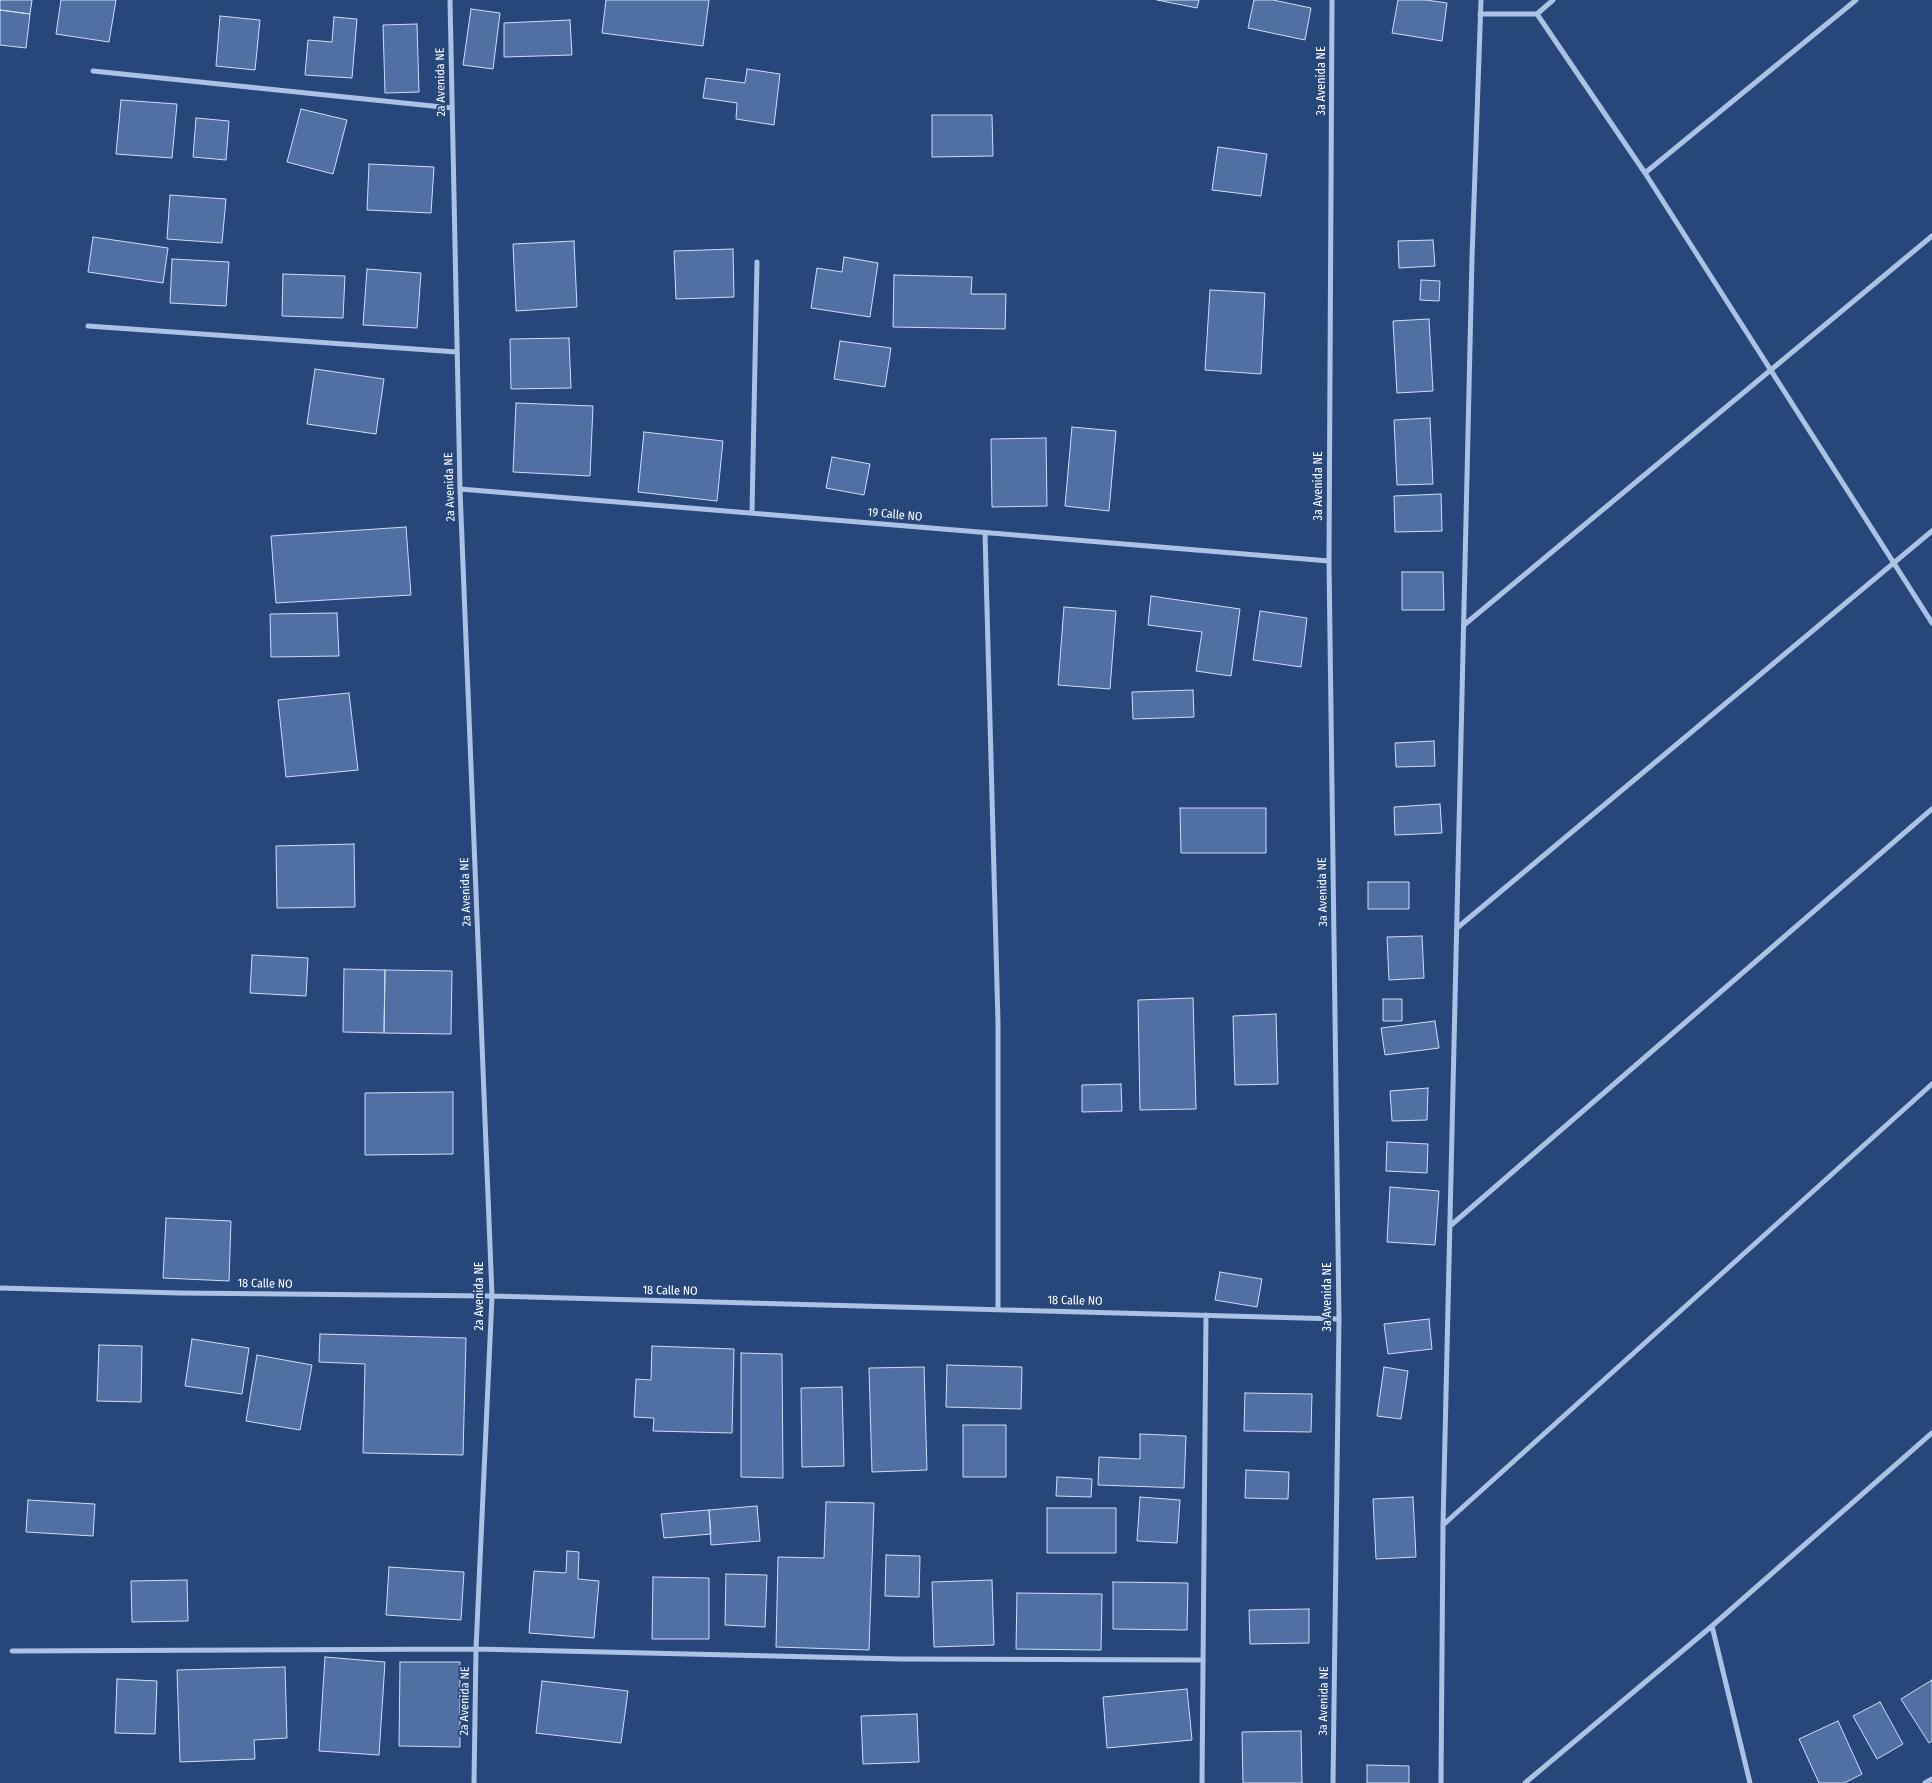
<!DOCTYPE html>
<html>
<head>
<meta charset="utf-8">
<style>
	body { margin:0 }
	canvas { display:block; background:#27477b }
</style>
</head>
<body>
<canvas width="1932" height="1783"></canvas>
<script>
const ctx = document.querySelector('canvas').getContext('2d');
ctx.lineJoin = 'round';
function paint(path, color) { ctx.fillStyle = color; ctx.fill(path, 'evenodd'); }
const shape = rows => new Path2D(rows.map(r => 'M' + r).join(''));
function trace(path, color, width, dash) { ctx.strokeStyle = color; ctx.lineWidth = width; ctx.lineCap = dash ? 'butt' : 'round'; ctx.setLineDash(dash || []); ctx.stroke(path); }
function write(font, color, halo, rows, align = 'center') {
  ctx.font = font + ' "Fira Sans Condensed",sans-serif'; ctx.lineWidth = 4; ctx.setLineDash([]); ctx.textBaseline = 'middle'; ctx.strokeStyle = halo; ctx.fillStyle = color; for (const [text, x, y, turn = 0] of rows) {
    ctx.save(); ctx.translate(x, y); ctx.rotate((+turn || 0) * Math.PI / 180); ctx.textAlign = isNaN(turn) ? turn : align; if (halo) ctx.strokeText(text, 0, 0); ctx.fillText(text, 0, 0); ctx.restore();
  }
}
const building = shape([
	[0,0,32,0,30,14,0,10,0,0],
	[61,0,116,0,109,42,56,34,61,0],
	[606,0,709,0,703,46,602,33,606,0],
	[1157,0,1199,0,1197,8,1157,0],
	[1254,0,1273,0,1311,8,1305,40,1248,28,1254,0],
	[1398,0,1426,0,1447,3,1442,41,1392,33,1398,0],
	[471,9,500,13,493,69,463,65,471,9],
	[0,10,30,14,26,48,0,45,0,10],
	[220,16,260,20,255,70,216,66,220,16],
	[334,17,357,19,352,78,305,75,308,40,332,42,334,17],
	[570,20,572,55,504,57,504,23,570,20],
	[417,24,419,92,385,93,383,25,417,24],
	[747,69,780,74,774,125,736,119,737,103,703,98,706,78,745,83,747,69],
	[121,100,177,104,172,158,116,154,121,100],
	[301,109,347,120,333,174,287,162,301,109],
	[932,115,992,115,993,156,932,157,932,115],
	[196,118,229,121,226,160,193,157,196,118],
	[1218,147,1267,154,1261,196,1212,190,1218,147],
	[369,164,434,167,431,213,367,210,369,164],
	[170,195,226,199,222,243,167,239,170,195],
	[93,237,168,248,163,283,88,272,93,237],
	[1433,240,1435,266,1399,268,1398,241,1433,240],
	[574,241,577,307,516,311,513,244,574,241],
	[733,249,734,297,676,299,674,251,733,249],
	[844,257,878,263,870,317,811,308,817,268,842,272,844,257],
	[172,259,229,262,226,306,170,303,172,259],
	[367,269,421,273,417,328,363,325,367,269],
	[283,274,345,276,343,318,282,316,283,274],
	[894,275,972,277,971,294,1006,294,1005,329,893,327,894,275],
	[1421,280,1440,281,1439,301,1420,300,1421,280],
	[1210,290,1265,293,1261,374,1205,370,1210,290],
	[1429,319,1433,391,1397,393,1393,321,1429,319],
	[569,338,571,388,511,389,510,339,569,338],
	[840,341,891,348,885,387,834,379,840,341],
	[315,369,384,379,376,434,307,424,315,369],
	[516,403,593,406,590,476,513,472,516,403],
	[1430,418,1433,484,1397,485,1394,420,1430,418],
	[1072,427,1116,431,1109,511,1065,506,1072,427],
	[644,432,723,441,717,501,638,492,644,432],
	[1046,438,1047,506,992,507,991,439,1046,438],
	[832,457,870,464,864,495,826,488,832,457],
	[1441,494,1442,531,1395,532,1394,496,1441,494],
	[406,527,411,595,276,603,271,536,406,527],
	[1402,572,1443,572,1444,610,1402,610,1402,572],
	[1151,596,1240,609,1231,676,1196,671,1202,632,1148,625,1151,596],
	[1064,607,1116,611,1110,689,1058,685,1064,607],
	[1260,611,1307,618,1301,667,1253,660,1260,611],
	[337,613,339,656,271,657,270,614,337,613],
	[1193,690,1194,717,1133,719,1132,692,1193,690],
	[349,693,358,770,286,777,278,700,349,693],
	[1434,741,1435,766,1396,767,1395,743,1434,741],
	[1440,804,1442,833,1395,835,1394,807,1440,804],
	[1180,808,1266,808,1266,853,1181,853,1180,808],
	[354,844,355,907,277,908,276,846,354,844],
	[1368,882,1409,882,1409,909,1368,909,1368,882],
	[1422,936,1424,978,1389,980,1387,937,1422,936],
	[252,955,308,958,306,996,250,993,252,955],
	[344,969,385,970,384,1033,343,1032,344,969],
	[385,970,452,971,451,1034,384,1033,385,970],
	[1193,998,1196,1109,1140,1110,1138,1000,1193,998],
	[1383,999,1402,999,1402,1021,1383,1021,1383,999],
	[1276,1014,1278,1084,1235,1085,1233,1016,1276,1014],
	[1435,1021,1439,1048,1385,1055,1381,1028,1435,1021],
	[1121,1084,1122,1111,1082,1112,1082,1085,1121,1084],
	[1428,1088,1427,1120,1392,1121,1390,1091,1428,1088],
	[453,1092,453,1154,365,1155,365,1093,453,1092],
	[1387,1142,1428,1144,1427,1173,1386,1171,1387,1142],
	[1390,1187,1439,1191,1435,1245,1387,1242,1390,1187],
	[166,1218,231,1221,229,1281,163,1278,166,1218],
	[1220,1272,1262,1279,1257,1307,1215,1300,1220,1272],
	[1429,1319,1432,1349,1388,1354,1384,1324,1429,1319],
	[320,1334,466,1338,463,1455,363,1453,365,1364,319,1362,320,1334],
	[192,1339,249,1348,242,1394,185,1386,192,1339],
	[99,1345,142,1346,141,1402,97,1401,99,1345],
	[652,1346,734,1349,732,1433,653,1431,654,1418,634,1417,636,1379,651,1380,652,1346],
	[741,1353,782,1354,783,1478,741,1477,741,1353],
	[257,1355,312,1365,300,1430,246,1421,257,1355],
	[947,1365,1022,1367,1021,1409,946,1407,947,1365],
	[924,1367,927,1470,872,1472,869,1368,924,1367],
	[1384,1367,1408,1371,1401,1419,1377,1416,1384,1367],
	[842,1387,844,1466,802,1467,801,1388,842,1387],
	[1245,1393,1312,1394,1311,1432,1244,1431,1245,1393],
	[963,1425,1006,1425,1006,1477,963,1477,963,1425],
	[1140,1434,1186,1436,1184,1488,1098,1485,1099,1457,1140,1459,1140,1434],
	[1246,1470,1289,1472,1288,1499,1245,1498,1246,1470],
	[1057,1477,1092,1479,1091,1497,1056,1496,1057,1477],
	[1140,1497,1180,1500,1177,1543,1137,1541,1140,1497],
	[1413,1497,1416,1557,1376,1559,1373,1499,1413,1497],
	[28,1500,95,1504,93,1536,26,1532,28,1500],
	[826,1502,874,1503,869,1650,776,1647,778,1557,824,1558,826,1502],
	[757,1506,760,1541,711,1545,709,1510,757,1506],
	[1047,1508,1116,1508,1116,1553,1047,1553,1047,1508],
	[709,1510,711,1534,664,1538,661,1514,709,1510],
	[567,1551,579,1552,578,1579,599,1581,594,1638,529,1633,534,1571,566,1573,567,1551],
	[886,1555,920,1556,919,1597,885,1596,886,1555],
	[389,1567,464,1572,461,1620,386,1615,389,1567],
	[726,1574,767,1575,765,1627,725,1625,726,1574],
	[653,1577,709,1578,709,1639,652,1639,653,1577],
	[187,1580,188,1621,132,1622,131,1581,187,1580],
	[992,1580,994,1645,934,1647,932,1582,992,1580],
	[1113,1582,1188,1583,1187,1630,1113,1629,1113,1582],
	[1017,1593,1102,1594,1101,1650,1016,1649,1017,1593],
	[1309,1609,1309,1643,1250,1644,1249,1610,1309,1609],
	[325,1657,385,1662,379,1755,319,1751,325,1657],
	[400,1662,460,1662,460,1747,399,1746,400,1662],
	[285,1667,287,1738,254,1740,255,1759,180,1762,177,1670,285,1667],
	[117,1679,157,1681,155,1734,115,1733,117,1679],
	[1932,1680,1932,1741,1929,1743,1901,1699,1932,1680],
	[542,1681,628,1691,621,1743,536,1733,542,1681],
	[1187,1689,1192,1740,1107,1748,1103,1697,1187,1689],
	[1880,1702,1903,1744,1877,1759,1853,1716,1880,1702],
	[917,1714,919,1762,863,1764,861,1716,917,1714],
	[1838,1721,1862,1774,1844,1783,1819,1783,1799,1739,1838,1721],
	[1301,1731,1302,1783,1243,1783,1242,1732,1301,1731],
	[1367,1765,1409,1766,1409,1783,1367,1783,1367,1765]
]);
const minor = shape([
	[450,0,460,489,492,1296,476,1649,474,1783],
	[1332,0,1329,561,1339,1319,1333,1783],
	[1480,14,1537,14,1553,0],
	[1537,14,1645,173,1932,623],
	[93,71,452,108],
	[1645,173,1856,0],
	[88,326,457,352],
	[460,489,1329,561],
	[752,512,757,262],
	[985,533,998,1023,998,1309],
	[1464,625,1932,236],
	[1457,928,1932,531],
	[1450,1226,1932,809],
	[0,1288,179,1293,492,1296,1339,1319],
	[1443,1525,1932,1084],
	[1712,1626,1750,1783],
	[12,1651,476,1649,901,1659,1203,1660],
	[1202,1783,1206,1315],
	[1441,1783,1443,1525,1472,258,1481,0],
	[1525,1783,1712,1626,1932,1433],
	[1925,1783,1932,1779]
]);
const streetNames = [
	["3a Avenida NE",1322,81,-90],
	["2a Avenida NE",441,82,-91],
	["3a Avenida NE",1319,486,-90],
	["2a Avenida NE",450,487,-92],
	["19 Calle NO",895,515,5],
	["2a Avenida NE",466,892,-92],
	["3a Avenida NE",1323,892,-91],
	["18 Calle NO",265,1284,1],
	["18 Calle NO",670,1291,1],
	["2a Avenida NE",480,1296,-90],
	["3a Avenida NE",1328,1297,-90],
	["18 Calle NO",1075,1301,1],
	["2a Avenida NE",465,1701,-89],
	["3a Avenida NE",1324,1701,-89]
];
paint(building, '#5070a3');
trace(building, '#ceddf3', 1);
trace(minor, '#abc2e4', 5);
write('12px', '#fff', '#27477b', streetNames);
</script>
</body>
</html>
